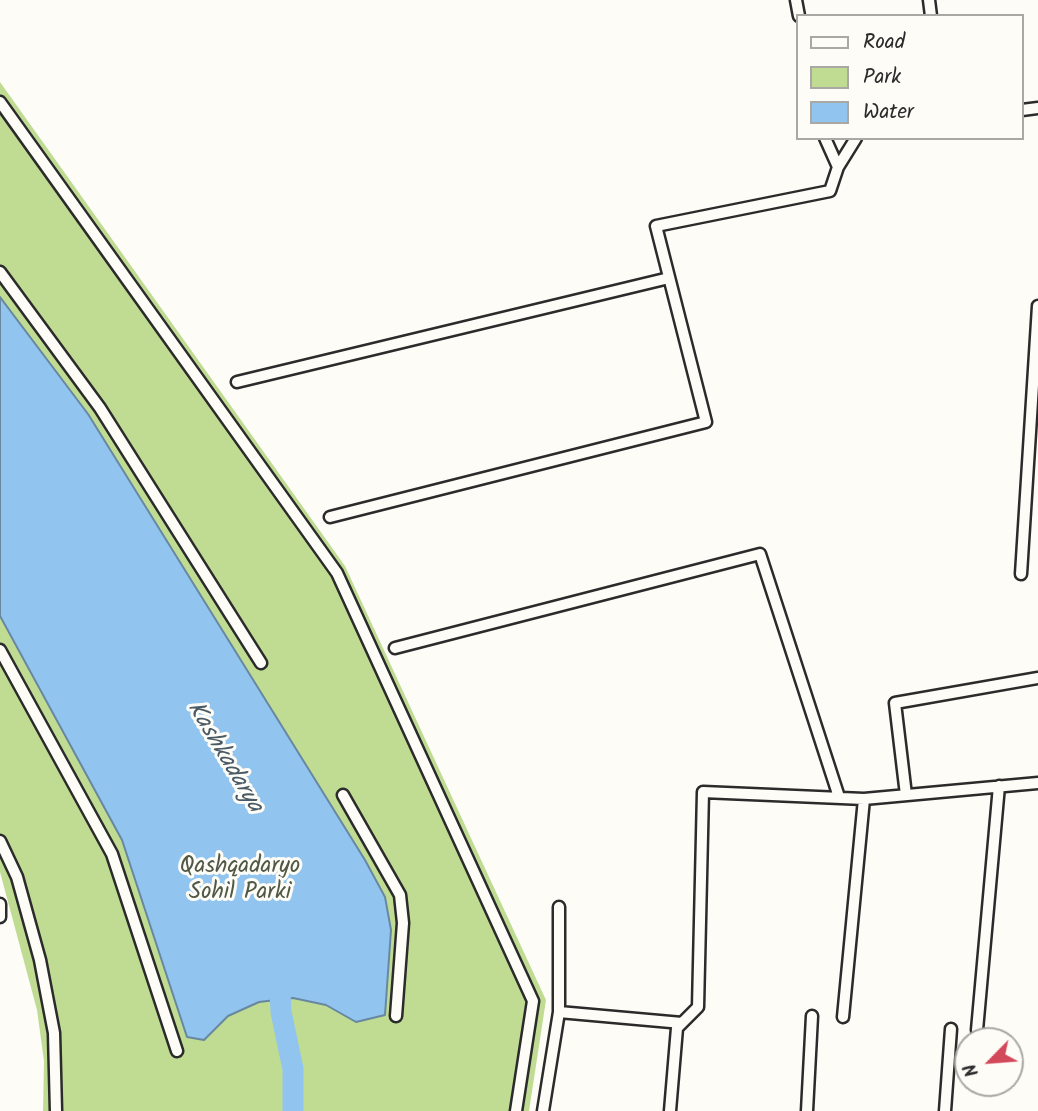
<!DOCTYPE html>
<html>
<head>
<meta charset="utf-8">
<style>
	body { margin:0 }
	#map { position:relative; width:1038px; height:1111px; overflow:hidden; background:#fdfcf7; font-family:Kalam,sans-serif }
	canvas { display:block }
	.legend { position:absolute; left:796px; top:14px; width:228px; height:126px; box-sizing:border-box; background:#fdfcf7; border:2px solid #a9a8a5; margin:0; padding:9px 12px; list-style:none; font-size:21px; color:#2b2b2b }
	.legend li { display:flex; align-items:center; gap:14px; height:35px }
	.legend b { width:35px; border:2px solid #a9a8a5 }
	.north { position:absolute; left:954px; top:1027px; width:70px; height:70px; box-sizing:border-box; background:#fdfcf7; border:2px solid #a9a8a5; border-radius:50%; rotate:245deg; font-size:19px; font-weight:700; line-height:28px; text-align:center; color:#2b2b2b }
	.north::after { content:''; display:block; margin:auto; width:24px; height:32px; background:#d1495b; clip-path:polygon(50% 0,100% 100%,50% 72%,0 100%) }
</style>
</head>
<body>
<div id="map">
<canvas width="1038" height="1111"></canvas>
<ul class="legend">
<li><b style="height:9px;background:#fdfcf7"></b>Road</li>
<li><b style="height:19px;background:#c0dc93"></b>Park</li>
<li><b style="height:19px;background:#91c4ee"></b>Water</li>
</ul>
<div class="north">N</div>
</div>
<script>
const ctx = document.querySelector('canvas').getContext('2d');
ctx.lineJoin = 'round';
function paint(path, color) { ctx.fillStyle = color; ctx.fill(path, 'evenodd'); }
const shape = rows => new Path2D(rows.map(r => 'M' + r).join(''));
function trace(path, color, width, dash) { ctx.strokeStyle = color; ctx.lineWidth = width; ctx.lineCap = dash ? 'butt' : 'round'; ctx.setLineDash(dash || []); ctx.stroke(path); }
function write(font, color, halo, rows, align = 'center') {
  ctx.font = font + ' Kalam,sans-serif'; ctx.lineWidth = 6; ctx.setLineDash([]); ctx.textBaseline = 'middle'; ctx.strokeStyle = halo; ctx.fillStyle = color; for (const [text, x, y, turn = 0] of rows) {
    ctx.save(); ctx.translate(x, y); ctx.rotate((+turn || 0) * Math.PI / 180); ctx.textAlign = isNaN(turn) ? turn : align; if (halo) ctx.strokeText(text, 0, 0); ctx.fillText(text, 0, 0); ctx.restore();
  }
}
const green = shape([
	[0,82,345,566,546,1000,529,1111,43,1111,44,1061,37,1010,0,872]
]);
const water = shape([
	[0,297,88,414,365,860,385,897,391,930,385,1015,356,1022,326,1005,293,998,259,1002,228,1016,204,1040,187,1037,122,840,0,616,0,297]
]);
const river = shape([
	[279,970,281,1012,293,1069,293,1111]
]);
const street = shape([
	[796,0,799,16],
	[929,0,931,16],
	[0,102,337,573,533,1001,516,1111],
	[1022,110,1038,108],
	[825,138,838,167],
	[0,272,100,408,261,663],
	[237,382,669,278],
	[330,517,706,422,656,226,830,191,838,167,856,138],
	[1021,574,1038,306],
	[395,648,760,554,839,797],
	[0,650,112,854,177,1051],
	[343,795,400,895,403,923,396,1016],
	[906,795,895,703,1038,678],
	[0,841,17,877,40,960,54,1033,56,1111],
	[0,904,0,917],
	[559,1012,682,1023],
	[843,1017,864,799],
	[977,1030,999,786],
	[543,1111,559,1012,559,907],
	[670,1111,677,1028,698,1007,703,792,864,799,1038,783],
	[807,1111,812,1016],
	[945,1111,951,1029]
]);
const parkNames = [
	["Qashqadaryo",240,868],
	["Sohil Parki",240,894]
];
const waterNames = [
	["Kashkadarya",223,758,59]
];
paint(green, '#c0dc93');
paint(water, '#91c4ee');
trace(water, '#6887a0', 2);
trace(river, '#91c4ee', 21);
trace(street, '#2b2b2b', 15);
trace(street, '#fdfcf7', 10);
write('23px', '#505745', '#fdfcf7', parkNames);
write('italic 24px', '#4a5966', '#fdfcf7', waterNames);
</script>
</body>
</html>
